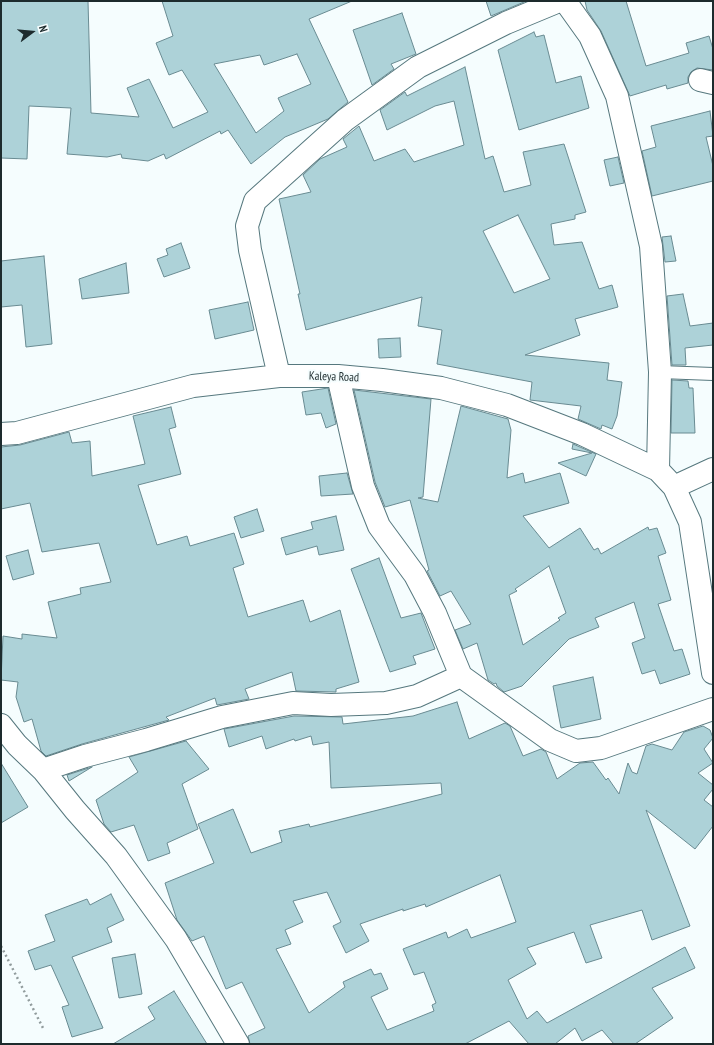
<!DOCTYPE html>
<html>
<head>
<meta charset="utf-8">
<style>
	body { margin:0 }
	#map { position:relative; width:714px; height:1045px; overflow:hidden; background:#f5fdfe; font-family:"PT Sans Narrow",sans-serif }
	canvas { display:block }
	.frame { position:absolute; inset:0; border:2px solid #1d2b2d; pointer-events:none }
	.north { position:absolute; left:12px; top:12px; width:40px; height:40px; -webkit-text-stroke:3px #f5fdfe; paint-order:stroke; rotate:74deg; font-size:11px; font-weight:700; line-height:16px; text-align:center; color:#1d2b2d }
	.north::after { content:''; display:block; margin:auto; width:14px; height:18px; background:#1d2b2d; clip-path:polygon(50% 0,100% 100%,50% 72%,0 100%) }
</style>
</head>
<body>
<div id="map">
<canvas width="714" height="1045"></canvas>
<div class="frame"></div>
<div class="north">N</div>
</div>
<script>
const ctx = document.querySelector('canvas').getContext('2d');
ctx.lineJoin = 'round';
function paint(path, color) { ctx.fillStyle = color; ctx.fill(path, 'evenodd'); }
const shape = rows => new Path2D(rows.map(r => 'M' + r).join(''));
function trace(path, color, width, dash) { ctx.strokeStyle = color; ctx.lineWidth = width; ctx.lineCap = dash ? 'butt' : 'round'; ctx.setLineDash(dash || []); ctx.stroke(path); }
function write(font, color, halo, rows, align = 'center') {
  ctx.font = font + ' "PT Sans Narrow",sans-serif'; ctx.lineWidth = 4; ctx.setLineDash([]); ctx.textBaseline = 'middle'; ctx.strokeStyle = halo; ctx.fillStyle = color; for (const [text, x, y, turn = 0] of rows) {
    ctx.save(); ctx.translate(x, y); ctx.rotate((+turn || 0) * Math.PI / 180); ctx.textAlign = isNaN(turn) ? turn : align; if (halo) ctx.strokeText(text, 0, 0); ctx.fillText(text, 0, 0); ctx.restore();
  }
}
const building = shape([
	[1,1,88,1,91,113,139,117,127,88,149,79,173,128,208,112,182,70,169,75,156,43,173,36,162,1,352,1,309,19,348,102,328,119,285,137,251,164,228,130,221,134,220,131,166,159,164,154,148,161,122,158,121,154,107,157,67,154,71,108,29,106,27,159,1,158,1,1],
	[297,54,311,84,278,98,284,111,256,133,214,64,260,55,264,65,297,54],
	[486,1,524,1,524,2,491,16,486,1],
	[585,1,626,1,646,66,689,53,686,43,709,36,713,49,713,70,697,68,691,72,688,77,688,83,667,89,666,85,630,96,601,31,587,10,585,1],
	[402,13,416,54,391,64,394,69,372,85,353,30,402,13],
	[534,32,536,37,544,35,556,83,581,76,589,108,519,130,498,50,534,32],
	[465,67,485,159,493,156,504,192,531,185,523,152,564,144,586,212,575,215,575,219,551,224,554,245,582,242,599,289,612,285,618,307,575,319,580,335,525,355,609,363,607,380,622,382,617,416,612,429,602,425,601,429,578,419,581,406,530,400,532,382,437,364,442,330,418,326,422,297,306,330,298,294,300,294,279,199,311,192,303,175,320,159,347,147,343,139,359,126,374,161,405,149,414,162,464,145,454,101,435,106,387,130,380,110,405,92,407,96,465,67],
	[518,215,550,279,514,293,483,231,518,215],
	[710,111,713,136,706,137,713,166,713,181,652,196,642,151,656,147,651,126,710,111],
	[618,157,624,183,610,186,604,160,618,157],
	[671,236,676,261,665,262,662,237,671,236],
	[181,243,190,268,164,277,157,259,168,255,166,249,181,243],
	[44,256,52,344,26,347,22,305,1,307,1,261,44,256],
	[126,263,129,293,82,299,79,279,126,263],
	[683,294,690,326,713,323,713,345,685,348,686,365,672,365,667,296,683,294],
	[248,302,254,330,215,339,209,310,248,302],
	[400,338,401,357,379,358,378,339,400,338],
	[672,380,688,381,689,388,693,388,695,433,671,433,672,380],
	[328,388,336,424,326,428,321,413,306,415,302,392,328,388],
	[354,390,431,399,423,497,418,498,438,502,461,406,508,419,511,430,507,478,523,473,525,483,560,473,569,503,523,516,549,548,580,528,594,550,598,548,601,554,648,527,649,530,657,528,666,553,658,556,671,600,658,604,674,651,682,649,690,674,660,684,655,670,642,674,632,643,645,638,634,602,595,618,599,627,569,639,522,686,504,692,497,686,496,683,494,684,488,680,477,643,463,649,455,630,471,624,451,591,440,596,427,571,429,570,410,500,385,507,375,482,354,390],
	[549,566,566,613,558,618,560,620,523,645,509,595,517,591,515,589,549,566],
	[171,407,176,427,169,429,181,474,138,485,157,545,187,536,190,546,234,533,244,564,233,568,248,617,303,600,310,622,340,610,359,682,336,689,336,692,296,691,292,672,245,689,249,699,217,705,215,698,166,717,169,720,82,744,46,756,41,751,32,719,24,722,16,697,18,682,1,680,3,636,22,639,22,634,57,638,48,602,81,594,80,588,111,582,99,543,42,552,30,503,1,509,1,447,20,445,69,432,72,443,90,441,92,476,145,464,133,416,171,407],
	[573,444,596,454,586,476,558,463,592,453,572,449,573,444],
	[347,473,353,494,321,496,319,476,347,473],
	[257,509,264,531,241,538,234,517,257,509],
	[336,516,344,550,319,555,317,546,286,555,281,538,313,529,311,522,336,516],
	[28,550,34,574,13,580,6,556,28,550],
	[379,558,401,618,421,613,435,649,413,656,416,664,390,672,351,569,379,558],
	[593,677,601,719,561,728,553,686,593,677],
	[457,702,469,739,505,723,510,726,523,756,541,749,546,752,557,779,580,763,593,762,606,780,608,778,619,794,628,763,632,772,637,774,646,746,652,744,672,750,684,732,703,726,710,730,713,738,704,749,713,763,698,773,713,785,713,789,704,800,713,807,713,826,695,849,646,810,690,926,652,940,642,910,590,925,602,958,586,963,574,932,527,948,536,964,508,980,527,1019,537,1011,547,1023,685,947,695,968,652,988,673,1018,635,1044,614,1044,602,1030,582,1041,575,1028,555,1044,529,1044,509,1021,465,1044,250,1044,248,1036,265,1028,242,982,226,989,204,936,192,941,177,920,165,883,214,863,198,824,233,809,251,853,282,842,279,831,309,824,310,827,442,794,441,783,331,788,329,742,313,745,311,736,295,741,294,739,266,749,262,736,229,747,224,729,294,716,342,717,343,724,413,716,457,702],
	[500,875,516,922,471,938,467,929,448,938,446,932,403,949,414,975,424,972,436,1003,432,1005,434,1011,387,1030,371,997,388,989,381,973,374,975,371,969,343,982,345,987,309,1013,276,949,291,944,285,930,303,922,293,901,327,892,341,922,333,926,346,953,369,941,360,924,403,909,403,911,425,904,426,907,500,875],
	[186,741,209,769,182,784,198,829,167,843,170,853,148,861,134,825,111,832,104,824,96,800,138,772,129,757,186,741],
	[1,763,28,807,1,823,1,763],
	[92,767,69,781,67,775,92,767],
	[111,894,124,920,107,928,112,942,72,957,103,1028,72,1037,62,1007,69,1005,51,965,35,970,28,951,55,941,45,915,87,899,90,905,111,894],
	[135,954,142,994,119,998,112,958,135,954],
	[174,991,207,1044,113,1044,155,1019,148,1007,174,991]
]);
const path = shape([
	[1,946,43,1028]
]);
const lane = shape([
	[660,372,713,374]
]);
const street = shape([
	[565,1,590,36,617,96,651,246,660,372,658,470],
	[700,80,713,83],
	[279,376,250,250,247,226,255,201,345,120,418,67,506,23,559,1],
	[338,376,363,486,379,526,415,575,435,613,461,676,550,740,576,751,601,748,713,709],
	[1,434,17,433,193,386,279,376,338,376,382,380,441,388,507,405,582,434,658,470,674,487,690,522,713,673],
	[674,487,713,469],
	[1,725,17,745,43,770,75,810,116,856,176,939,238,1044],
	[43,770,85,756,146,740,222,717,293,703,331,705,386,703,417,696,461,676]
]);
const streetNames = [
	["Kaleya Road",334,377,2]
];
paint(building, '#add2d8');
trace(building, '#698b92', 1);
trace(lane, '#56787e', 14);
trace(street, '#56787e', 24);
trace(path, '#919c9d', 2.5, [2, 3]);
trace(lane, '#fff', 12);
trace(street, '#fff', 22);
write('12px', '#1d2b2d', '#f5fdfe', streetNames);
</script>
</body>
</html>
